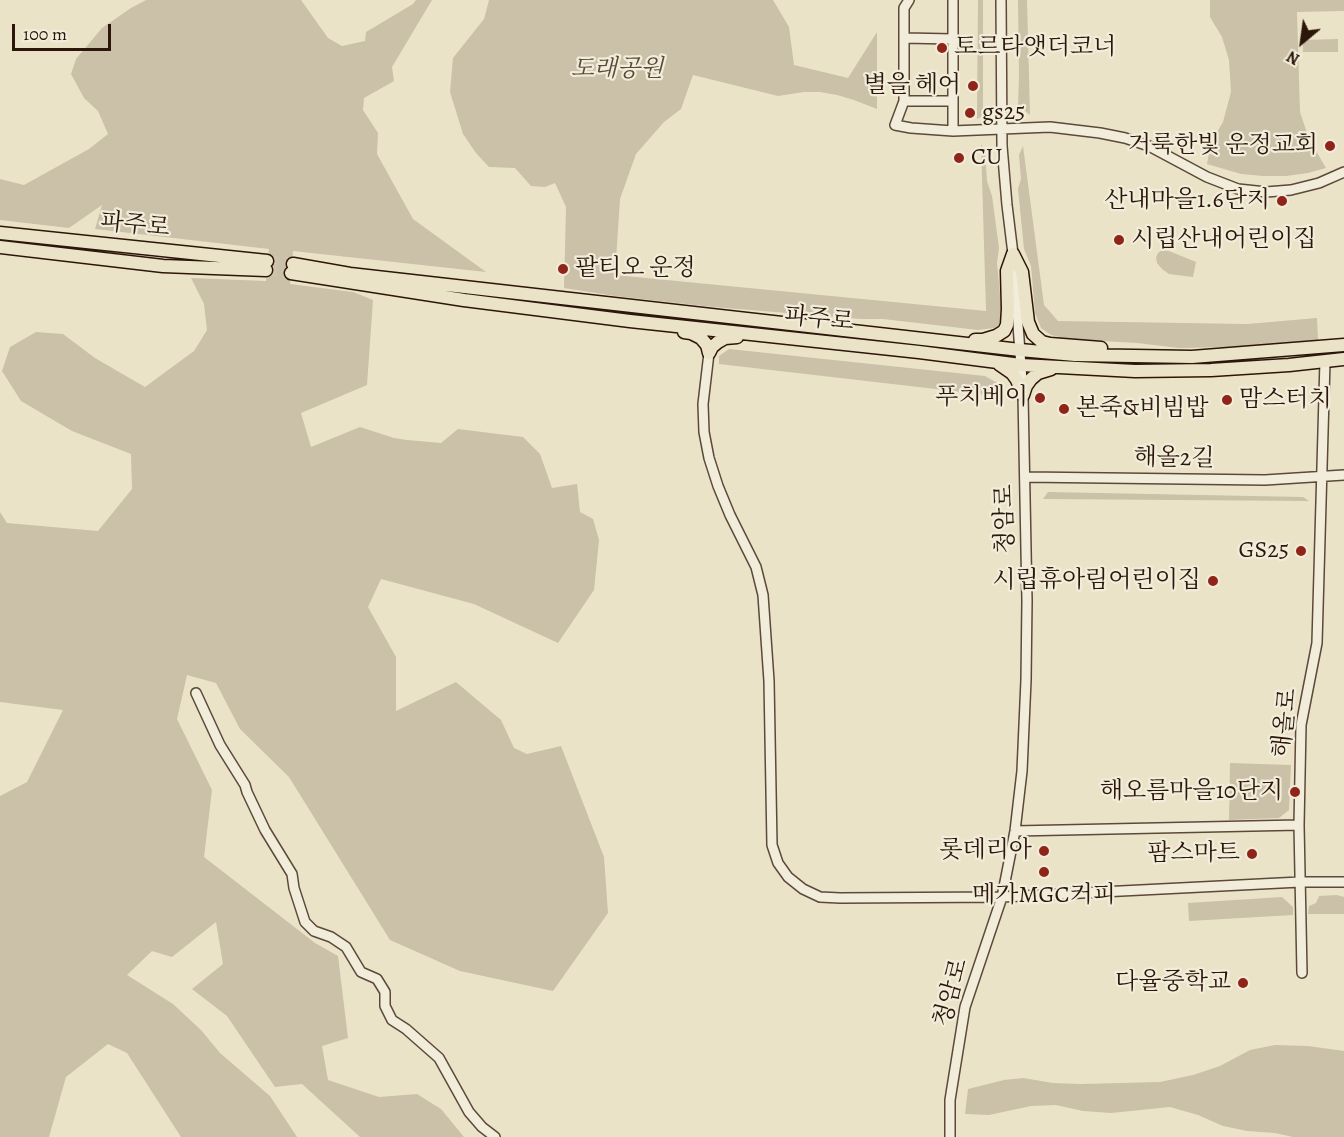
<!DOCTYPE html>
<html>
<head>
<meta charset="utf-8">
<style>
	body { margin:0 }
	#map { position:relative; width:1344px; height:1137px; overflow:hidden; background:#ebe3c8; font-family:Alegreya,serif }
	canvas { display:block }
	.north { position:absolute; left:1272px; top:12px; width:60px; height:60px; -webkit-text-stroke:4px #f2eddb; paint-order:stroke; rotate:209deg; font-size:16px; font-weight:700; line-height:24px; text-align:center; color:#2c1609 }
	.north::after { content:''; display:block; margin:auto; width:21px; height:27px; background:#2c1609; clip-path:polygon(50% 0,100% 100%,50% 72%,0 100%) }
	.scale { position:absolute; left:12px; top:24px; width:99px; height:27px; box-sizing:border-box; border:3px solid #2c1609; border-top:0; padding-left:8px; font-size:18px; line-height:21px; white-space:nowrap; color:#2c1609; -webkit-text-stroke:4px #f2eddb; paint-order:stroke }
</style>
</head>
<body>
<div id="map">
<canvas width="1344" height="1137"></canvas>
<div class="north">N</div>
<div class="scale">100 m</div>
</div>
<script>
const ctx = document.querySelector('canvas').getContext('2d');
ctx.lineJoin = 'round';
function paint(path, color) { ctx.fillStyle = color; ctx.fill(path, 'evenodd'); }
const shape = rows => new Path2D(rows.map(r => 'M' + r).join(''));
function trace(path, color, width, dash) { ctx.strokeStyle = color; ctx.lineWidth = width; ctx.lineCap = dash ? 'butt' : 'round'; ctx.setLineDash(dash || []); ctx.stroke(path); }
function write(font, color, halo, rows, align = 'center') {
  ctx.font = font + ' Alegreya,"Noto Serif KR",serif'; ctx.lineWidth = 4.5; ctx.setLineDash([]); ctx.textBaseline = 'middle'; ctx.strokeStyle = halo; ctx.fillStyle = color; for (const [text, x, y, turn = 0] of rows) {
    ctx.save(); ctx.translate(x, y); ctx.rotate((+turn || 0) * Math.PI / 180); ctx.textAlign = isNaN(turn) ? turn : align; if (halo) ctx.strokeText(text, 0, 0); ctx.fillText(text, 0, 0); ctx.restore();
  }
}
const green = shape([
	[146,0,301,0,328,38,342,46,365,41,366,32,413,4,416,0,432,0,392,67,394,81,364,98,363,110,378,133,377,154,413,219,486,272,293,251,290,284,353,292,373,300,367,385,301,413,311,447,360,427,394,438,407,440,441,443,458,429,523,437,540,454,552,488,577,484,580,512,593,519,599,540,594,590,558,643,474,604,381,579,368,607,396,657,396,711,456,682,501,720,514,748,527,754,561,746,604,857,608,913,553,991,460,971,390,940,289,777,240,729,216,683,187,675,177,719,212,790,204,857,315,943,338,956,348,1038,322,1046,328,1080,379,1097,417,1094,441,1109,464,1137,360,1137,302,1084,275,1087,227,1016,192,989,223,964,216,922,172,957,152,951,127,975,173,1004,201,1030,220,1053,270,1096,297,1137,181,1137,127,1053,108,1044,66,1077,49,1137,0,1137,0,796,27,782,63,710,0,702,0,512,7,523,98,531,132,489,131,454,72,431,21,401,2,371,10,347,36,332,63,334,95,358,145,387,194,351,207,330,204,304,191,278,266,281,269,249,95,229,102,205,69,228,0,220,0,179,24,185,89,149,108,134,98,111,84,98,71,74,76,59,102,28,131,8],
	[489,0,773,0,789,27,794,65,848,78,877,32,877,109,854,100,837,95,820,92,804,92,778,96,693,75,681,109,664,122,636,154,620,199,615,275,986,311,981,144,985,151,987,181,992,196,999,248,997,263,1002,316,1000,324,994,328,978,330,883,319,861,319,713,307,615,296,564,288,566,207,555,183,545,187,531,186,515,168,489,167,476,153,463,134,450,92,453,58,484,19],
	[978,0,983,0,983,113,981,117,977,119],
	[1018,0,1027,0,1030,115,1018,105,1019,77],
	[1210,0,1344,0,1344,11,1297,12,1300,112,1309,139,1326,168,1308,173,1286,176,1263,176,1241,174,1207,164,1211,142,1223,122,1231,92,1229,60,1222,37,1210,17],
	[1338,39,1338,52,1303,52,1303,40],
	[1023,146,1044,305,1058,321,1247,324,1317,318,1318,340,1236,347,1179,348,1137,343,1067,339,1051,335,1041,328,1035,313,1031,266,1024,249,1018,189,1021,179,1019,155],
	[1162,250,1169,251,1196,262,1193,277,1169,274,1162,269,1157,263,1156,257,1158,253],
	[729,349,985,376,999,384,1005,397,719,364,719,356],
	[1048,492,1303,497,1309,501,1043,499],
	[1230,763,1291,765,1289,810,1279,818,1229,820],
	[1337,895,1344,897,1344,914,1308,914,1309,906,1316,903,1319,896],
	[1282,897,1293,907,1293,915,1189,921,1188,903],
	[1275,1045,1308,1046,1344,1051,1344,1137,1293,1137,1275,1133,1247,1131,1223,1126,1198,1115,1170,1107,1111,1113,1083,1111,1056,1105,1031,1106,989,1115,965,1114,968,1089,1004,1080,1023,1078,1053,1083,1081,1084,1160,1082,1193,1075,1220,1066,1250,1050]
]);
const majorTunnel = shape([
	[267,261,293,264],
	[266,270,291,273]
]);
const minor = shape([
	[909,0,904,8,904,101,895,125,911,128,953,131,1050,127,1100,133,1125,138,1149,146,1207,177,1238,189,1266,192,1291,190,1319,183,1344,172],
	[953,0,953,131],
	[905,38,952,39],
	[904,101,953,101],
	[709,353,703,404,704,432,709,458,718,486,730,515,756,567,763,595,769,681,772,845,778,863,788,877,803,889,820,897,840,898,1002,897,1300,882,1344,882],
	[1025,477,1265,480,1344,475],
	[196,693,220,745,245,785,247,792,265,830,292,874,294,888,305,922,314,931,331,937,346,947,361,972,377,979,385,992,385,1006,392,1020,406,1029,439,1058,469,1112,482,1127,495,1137],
	[1015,831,1299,825],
	[1302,973,1299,825,1301,725,1317,643,1325,361],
	[950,1137,950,1100,965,1007,1002,897,1015,831,1022,771,1026,680,1027,601,1023,395,1013,254,1007,205,1002,146,1001,0]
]);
const major = shape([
	[0,233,267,261],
	[0,247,163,266,266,270],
	[1013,254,1022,272,1028,322,1033,334,1042,342,1050,344,1101,348],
	[293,264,350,274,1020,350,1075,355,1192,357,1344,345],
	[291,273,464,300,630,321,919,352,1021,365,1135,371,1211,370,1289,365,1344,359],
	[684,332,691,333,701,338,707,345,709,353],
	[975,340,983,340,996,336,1004,331,1007,325,1008,309,1007,271,1013,254],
	[709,353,712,347,718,342,725,338,737,337],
	[999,364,1012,373,1017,380,1023,395],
	[1023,395,1026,386,1031,379,1038,373,1051,369]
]);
const markers = [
	[942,48,6,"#8f2418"],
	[973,86,6,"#8f2418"],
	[970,113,6,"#8f2418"],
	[1330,146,6,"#8f2418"],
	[959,158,6,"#8f2418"],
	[1282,201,6,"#8f2418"],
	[1119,240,6,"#8f2418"],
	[563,269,6,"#8f2418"],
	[1040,398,6,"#8f2418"],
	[1227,400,6,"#8f2418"],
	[1064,409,6,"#8f2418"],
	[1301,551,6,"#8f2418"],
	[1213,581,6,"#8f2418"],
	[1295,792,6,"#8f2418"],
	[1044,851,6,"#8f2418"],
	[1252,854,6,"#8f2418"],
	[1044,872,6,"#8f2418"],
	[1243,983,6,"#8f2418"]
];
const poiNames = [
	["토르타앳더코너",954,48,"left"],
	["별을 헤어",961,86],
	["gs25",982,113,"left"],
	["거룩한빛 운정교회",1318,146],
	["CU",971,158,"left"],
	["산내마을1.6단지",1270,201],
	["시립산내어린이집",1131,240,"left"],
	["팥티오 운정",575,269,"left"],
	["푸치베이",1028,398],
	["맘스터치",1239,400,"left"],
	["본죽&비빔밥",1076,409,"left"],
	["GS25",1289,551],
	["시립휴아림어린이집",1201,581],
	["해오름마을10단지",1283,792],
	["롯데리아",1032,851],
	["팜스마트",1240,854],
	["메가MGC커피",1044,896,"center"],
	["다율중학교",1231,983]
];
const parkNames = [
	["도래공원",617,70]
];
const streetNames = [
	["파주로",135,226,6],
	["파주로",819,320,6],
	["해올2길",1174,459,1],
	["청암로",1006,519,-91],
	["해올로",1286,723,-84],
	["청암로",952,993,-75]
];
paint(green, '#cbc0a8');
trace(majorTunnel, '#cec4ab', 12, [12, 6]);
trace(minor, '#5c4939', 12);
trace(major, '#2c1609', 15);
trace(minor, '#f2eddb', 9);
trace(major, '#ebe3c8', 12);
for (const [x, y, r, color] of markers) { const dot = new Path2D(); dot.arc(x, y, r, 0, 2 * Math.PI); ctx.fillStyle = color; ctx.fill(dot); trace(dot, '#f2eddb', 2); }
write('24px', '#2c1609', '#f2eddb', poiNames, 'right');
write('italic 24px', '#5c4939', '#f2eddb', parkNames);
write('24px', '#2c1609', '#f2eddb', streetNames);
</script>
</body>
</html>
